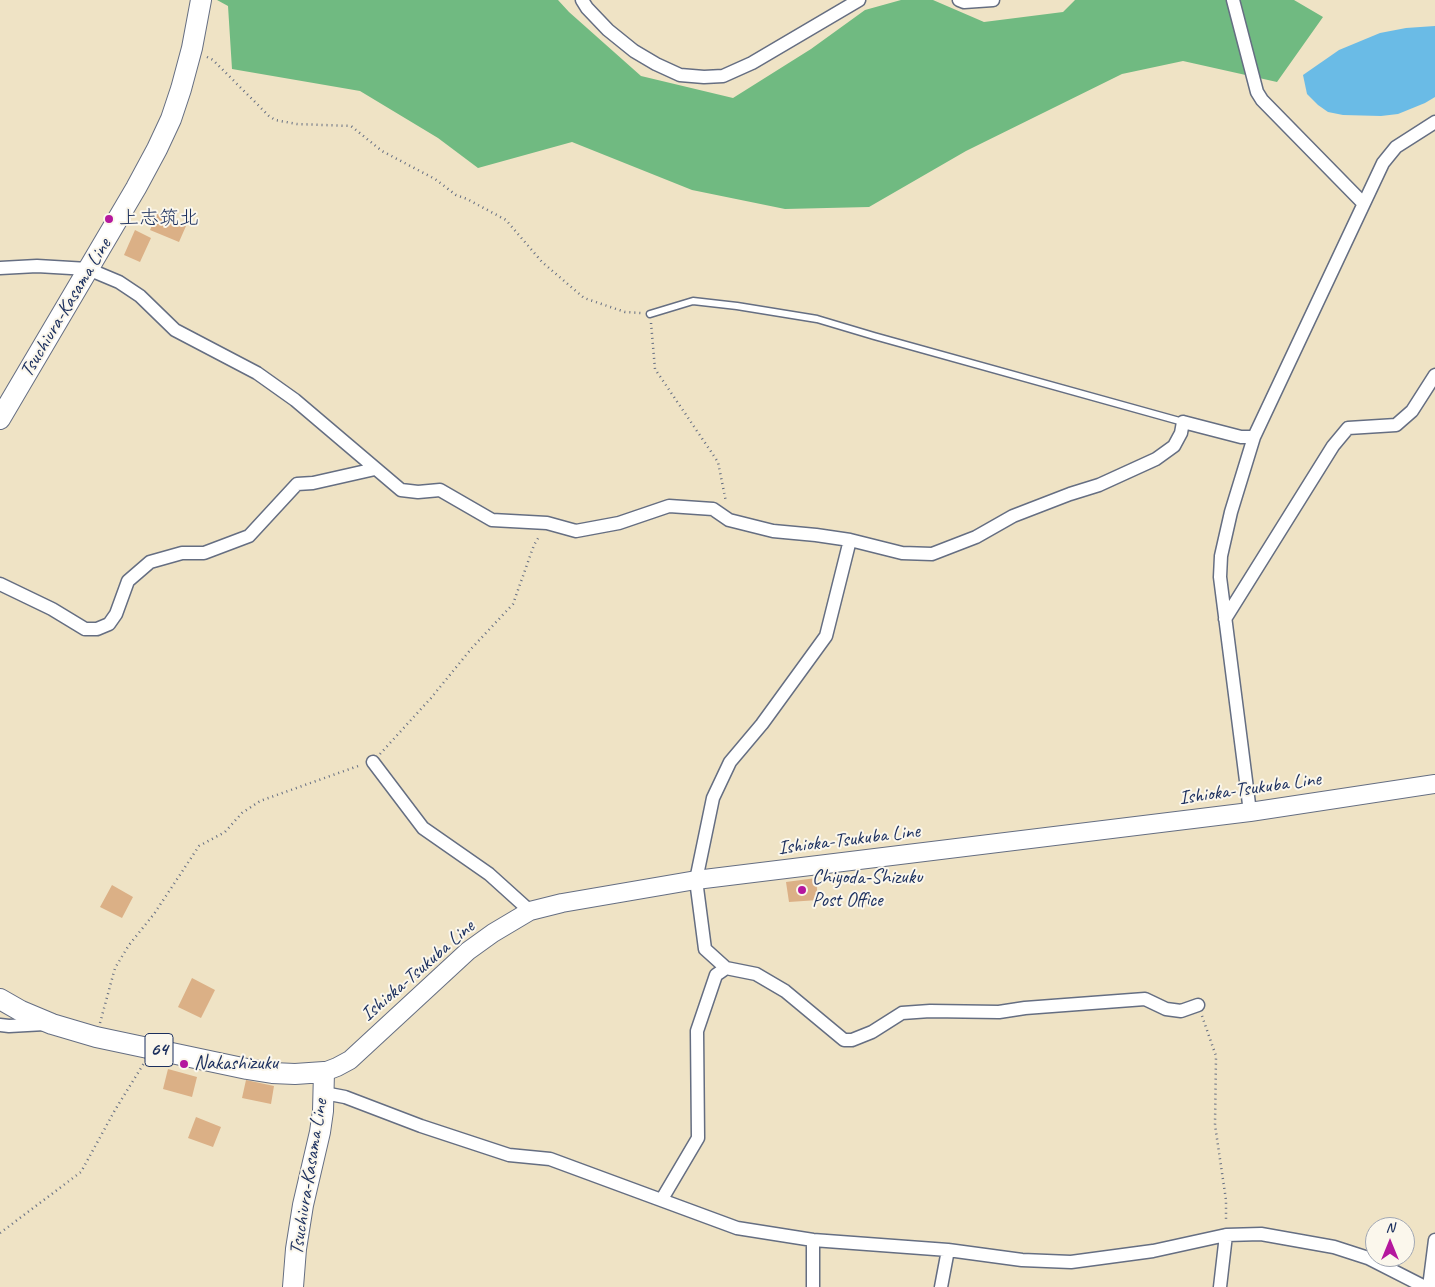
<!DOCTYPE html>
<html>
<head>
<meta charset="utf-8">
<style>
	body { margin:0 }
	#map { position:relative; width:1435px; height:1287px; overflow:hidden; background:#efe3c5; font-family:Caveat,sans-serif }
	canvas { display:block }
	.north { position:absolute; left:1365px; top:1217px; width:50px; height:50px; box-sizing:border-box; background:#fbf7ec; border:1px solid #a1a7b3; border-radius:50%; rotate:0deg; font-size:14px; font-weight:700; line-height:20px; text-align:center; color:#1b2f5e }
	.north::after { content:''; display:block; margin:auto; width:18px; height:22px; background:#b5179e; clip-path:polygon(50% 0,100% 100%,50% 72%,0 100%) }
</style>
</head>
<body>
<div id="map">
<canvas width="1435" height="1287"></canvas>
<div class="north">N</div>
</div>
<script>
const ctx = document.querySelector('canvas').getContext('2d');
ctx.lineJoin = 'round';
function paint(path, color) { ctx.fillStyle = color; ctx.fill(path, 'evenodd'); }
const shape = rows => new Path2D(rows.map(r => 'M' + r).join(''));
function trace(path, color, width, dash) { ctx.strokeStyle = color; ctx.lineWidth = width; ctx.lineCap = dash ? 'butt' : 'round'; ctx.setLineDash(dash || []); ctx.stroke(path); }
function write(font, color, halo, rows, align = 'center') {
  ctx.font = font + ' Caveat,"Klee One",sans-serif'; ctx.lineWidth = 4; ctx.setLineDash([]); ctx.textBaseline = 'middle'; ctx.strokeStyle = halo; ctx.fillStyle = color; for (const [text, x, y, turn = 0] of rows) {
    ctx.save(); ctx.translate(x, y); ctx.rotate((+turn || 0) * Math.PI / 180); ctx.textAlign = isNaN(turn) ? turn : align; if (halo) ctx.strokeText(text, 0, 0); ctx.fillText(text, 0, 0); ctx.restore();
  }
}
const forest = shape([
	[217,0,558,0,569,12,641,76,733,98,811,49,865,10,901,0,933,0,984,22,1063,12,1075,0,1294,0,1323,17,1277,82,1183,61,1122,74,966,151,869,207,785,209,692,190,572,142,478,168,438,138,360,91,232,69,228,6]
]);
const water = shape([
	[1435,26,1435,97,1425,103,1398,114,1381,116,1343,115,1328,112,1318,105,1307,94,1303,75,1339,50,1380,33,1406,28]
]);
const building = shape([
	[157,214,186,226,179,242,150,230],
	[135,230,151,238,140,262,124,255],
	[816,878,818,900,789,902,786,882],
	[112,885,133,897,122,918,100,907],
	[192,978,215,990,201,1018,178,1007],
	[168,1069,197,1077,192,1097,163,1089],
	[246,1080,274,1086,271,1104,242,1098],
	[196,1117,221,1127,213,1147,188,1138]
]);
const path = shape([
	[207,57,213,60,269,116,275,120,297,124,351,126,382,151,435,179,456,195,467,199,506,220,542,262,584,298,625,312,641,313],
	[651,323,655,369,718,462,726,502],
	[380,754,431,698,471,649,513,604,534,545,540,535],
	[1202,1016,1216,1056,1215,1125,1226,1200,1226,1222],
	[100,1023,115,968,129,945,154,914,199,846,225,832,242,813,260,801,361,765],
	[0,1233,81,1172,115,1110,144,1063]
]);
const lane = shape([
	[650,314,693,301,737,306,817,319,874,336,1183,422]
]);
const street = shape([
	[582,0,587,8,608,30,634,51,656,64,680,75,704,77,723,76,752,63,859,0],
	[959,0,964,2,993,0],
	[1233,0,1257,92,1262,100,1363,203],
	[0,268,37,266,88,269,119,282,140,296,175,330,257,373,295,400,401,490,418,492,440,490,492,520,547,523,576,531,619,523,669,506,713,509,729,520,773,531,816,535,850,540,902,553,932,554,976,537,1013,516,1070,494,1099,485,1156,459,1174,446,1181,433,1183,422,1241,437,1254,437],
	[850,540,826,636,762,724,730,762,713,798,696,880,705,949,726,968,756,974,785,991,844,1040,852,1040,872,1032,902,1013,930,1011,999,1012,1025,1008,1145,999,1166,1009,1181,1011,1198,1005],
	[0,584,52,609,85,629,97,629,109,624,116,614,128,581,150,562,182,553,204,553,249,536,297,484,313,483,375,469],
	[1225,619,1333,446,1348,428,1396,425,1412,411,1435,375],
	[373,762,423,828,489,874,530,911],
	[1250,812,1220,577,1221,556,1231,512,1254,437,1383,163,1396,147,1435,122],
	[0,1025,9,1026,45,1024],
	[324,1093,345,1097,421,1126,509,1155,550,1159,737,1228,813,1240,948,1250,1022,1260,1071,1262,1153,1251,1226,1235,1261,1234,1334,1247,1368,1258,1425,1287],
	[662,1199,698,1138,697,1031,716,975,726,968],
	[813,1240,813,1287],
	[941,1287,948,1250],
	[1220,1287,1226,1235],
	[1429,1287,1435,1240]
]);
const secondary = shape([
	[324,1072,337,1067,350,1060,468,951,493,933,530,911,562,903,696,880,1250,812,1435,784]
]);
const primary = shape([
	[0,419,136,188,157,149,171,119,181,89,192,48,201,0],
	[0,999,21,1011,52,1024,96,1037,247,1069,272,1073,295,1074,324,1072,323,1111,320,1132,303,1205,296,1249,293,1287]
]);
const markers = [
	[109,219,5,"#b5179e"],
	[802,890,5,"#b5179e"],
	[184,1064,5,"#b5179e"]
];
const shields = [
	[159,1050,28]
];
const shieldNames = [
	["64",159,1050]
];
const poiNames = [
	["上志筑北",119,219],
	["Chiyoda-Shizuku",812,878],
	["Post Office",812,901],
	["Nakashizuku",194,1064]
];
const streetNames = [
	["Tsuchiura-Kasama Line",66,308,-59],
	["Ishioka-Tsukuba Line",1250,789,-8],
	["Ishioka-Tsukuba Line",849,840,-7],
	["Ishioka-Tsukuba Line",418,971,-41],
	["Tsuchiura-Kasama Line",309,1177,-81]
];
paint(forest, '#70ba81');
paint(water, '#6abbe6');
paint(building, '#dbb086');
trace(lane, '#656e82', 9);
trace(street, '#656e82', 15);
trace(secondary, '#656e82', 20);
trace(primary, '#656e82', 22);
trace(path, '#656e82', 2.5, [1, 4]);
trace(lane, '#fff', 6);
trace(street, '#fff', 12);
trace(secondary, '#fff', 18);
trace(primary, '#fff', 20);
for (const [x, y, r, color] of markers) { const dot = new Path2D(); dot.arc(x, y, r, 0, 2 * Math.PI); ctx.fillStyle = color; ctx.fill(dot); trace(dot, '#fbf7ec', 2); }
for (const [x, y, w] of shields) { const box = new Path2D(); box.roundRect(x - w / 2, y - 16.5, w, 33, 4); ctx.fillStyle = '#fbf7ec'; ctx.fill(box); trace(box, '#1b2f5e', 1); }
write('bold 19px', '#1b2f5e', null, shieldNames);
write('20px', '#1b2f5e', '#fbf7ec', poiNames, 'left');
write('20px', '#1b2f5e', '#fbf7ec', streetNames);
</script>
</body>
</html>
